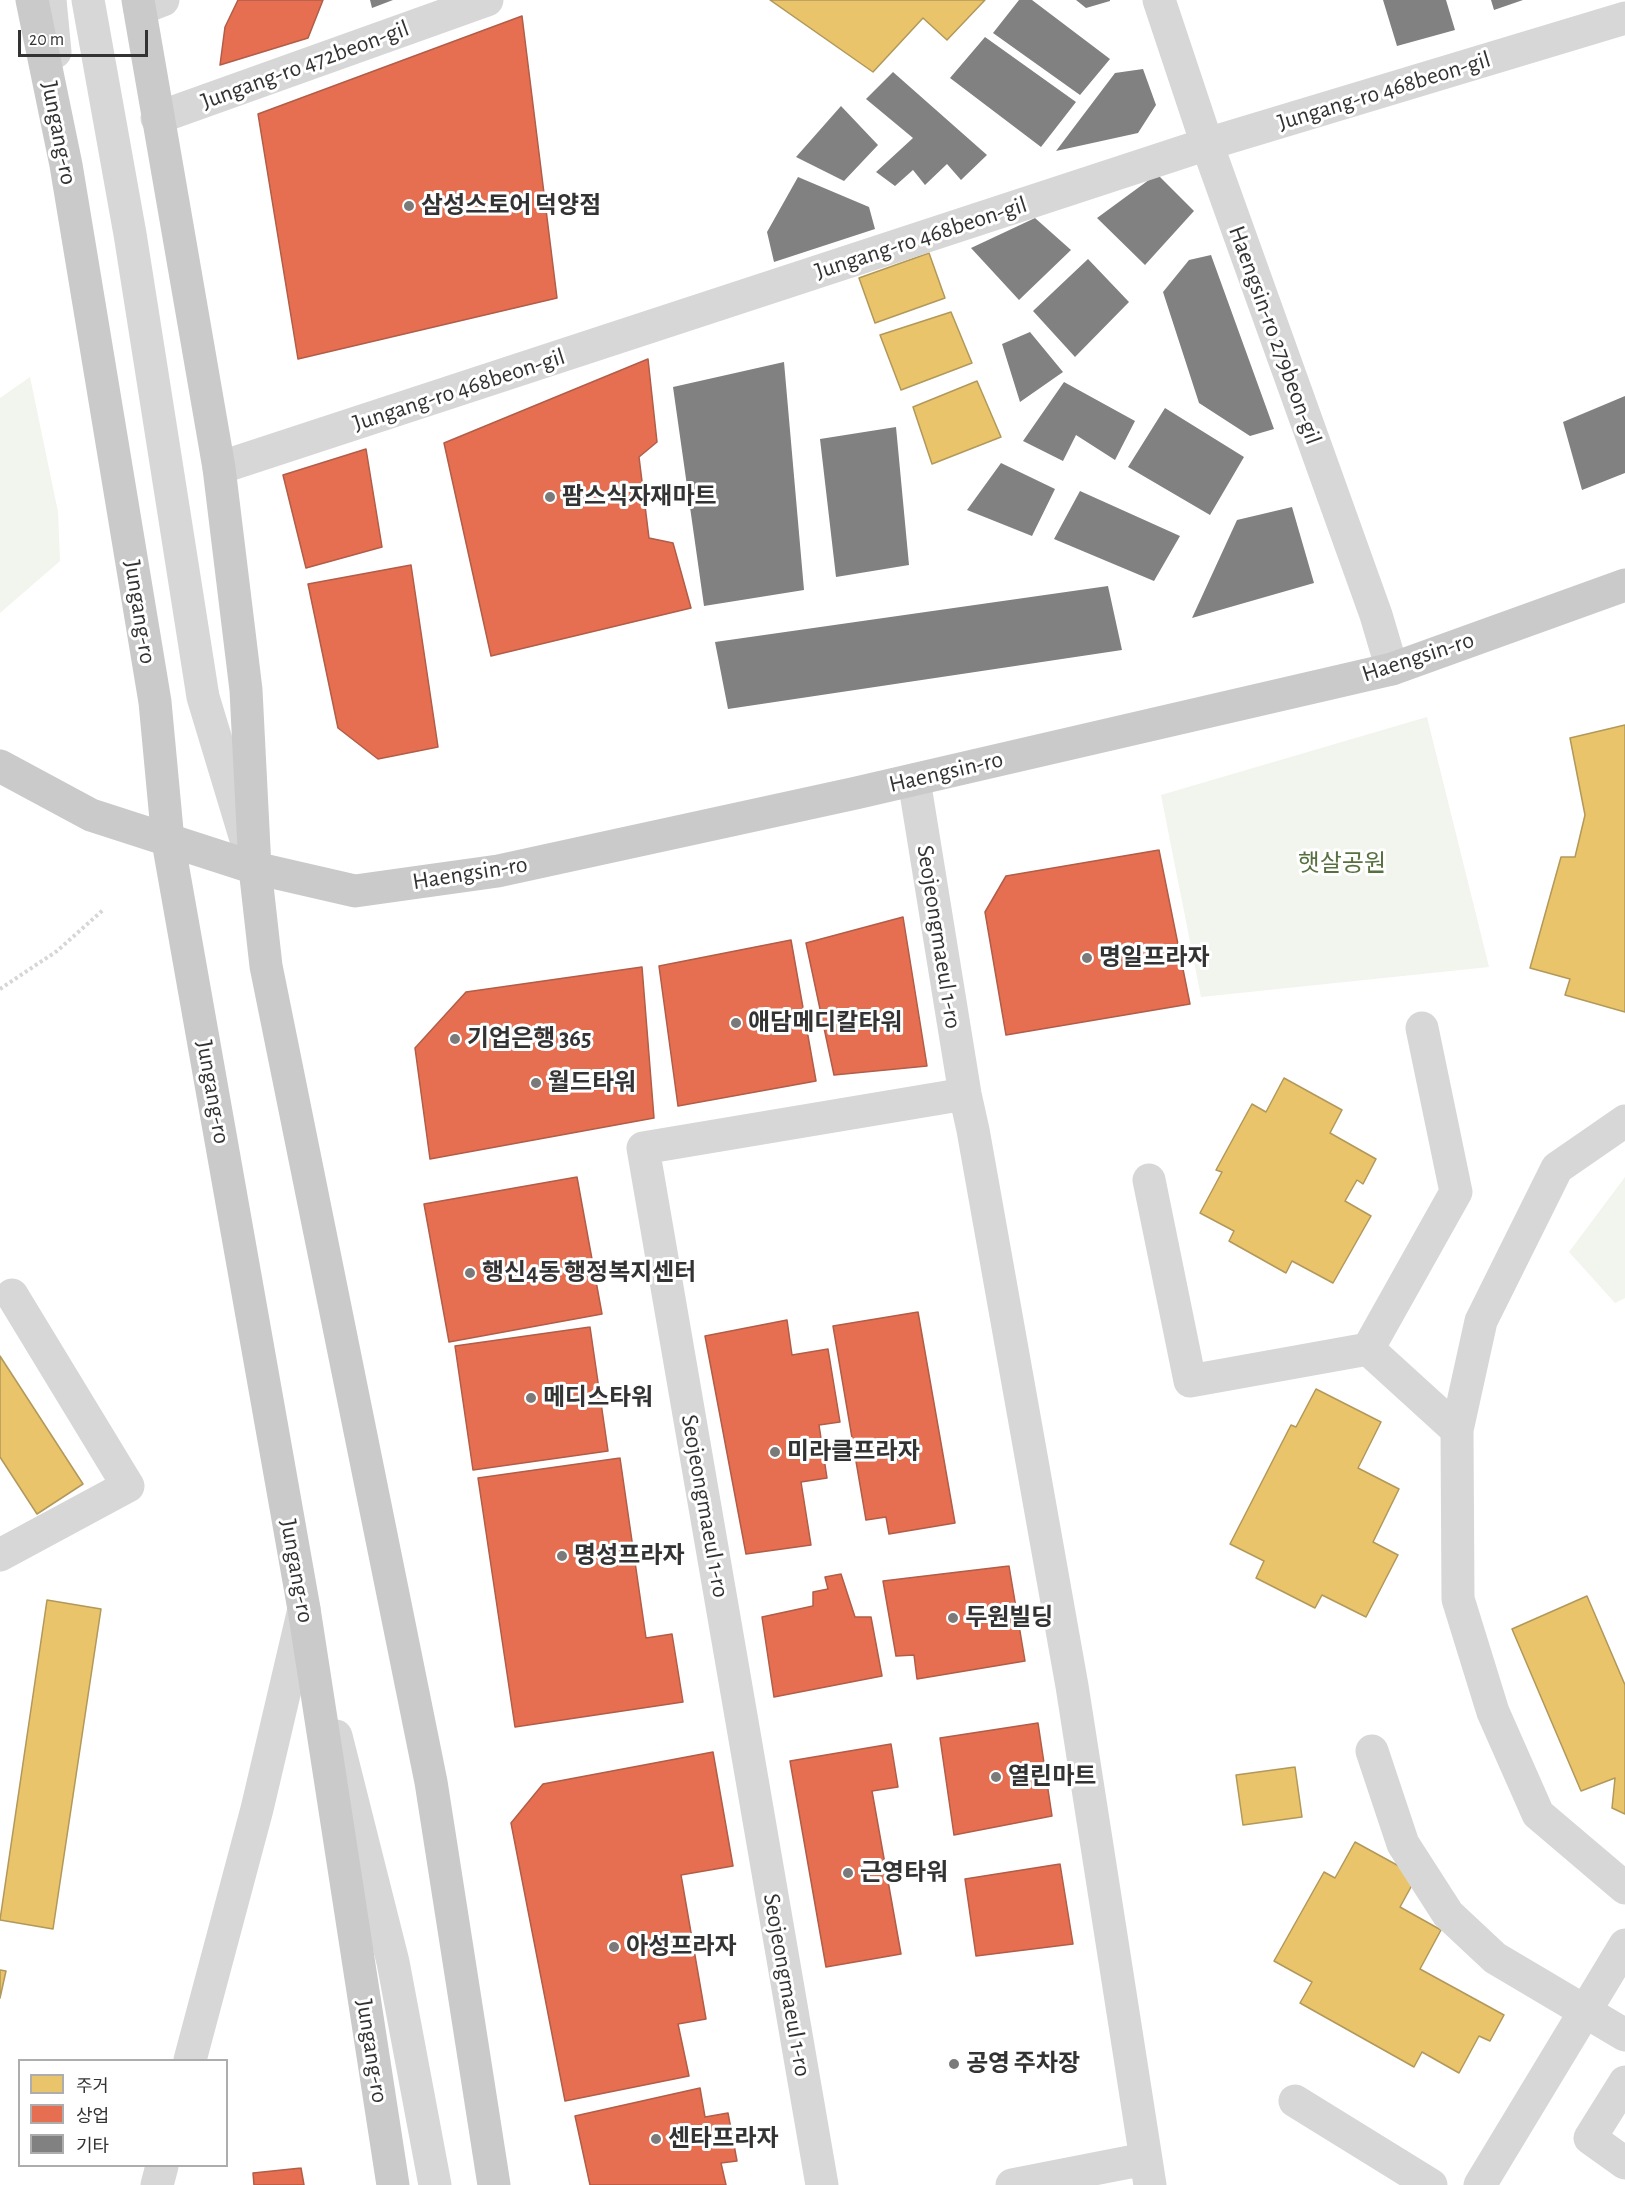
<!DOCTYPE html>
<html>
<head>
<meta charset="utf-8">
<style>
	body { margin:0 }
	#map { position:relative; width:1625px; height:2185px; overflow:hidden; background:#fff; font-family:"Alegreya Sans","Noto Sans KR",sans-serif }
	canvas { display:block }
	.legend { position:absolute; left:18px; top:2059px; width:210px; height:108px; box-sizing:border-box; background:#fff; border:2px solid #adadad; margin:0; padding:8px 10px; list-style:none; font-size:18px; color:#333 }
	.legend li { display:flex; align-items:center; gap:12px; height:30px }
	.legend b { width:30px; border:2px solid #adadad }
	.scale { position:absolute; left:18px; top:30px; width:130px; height:27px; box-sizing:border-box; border:3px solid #333; border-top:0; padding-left:8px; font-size:18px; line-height:21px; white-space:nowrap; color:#333; -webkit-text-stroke:4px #fff; paint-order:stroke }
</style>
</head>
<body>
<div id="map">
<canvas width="1625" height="2185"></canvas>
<ul class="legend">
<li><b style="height:16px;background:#e9c46a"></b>주거</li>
<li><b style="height:16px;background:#e76f51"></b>상업</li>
<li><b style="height:16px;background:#818181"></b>기타</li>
</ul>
<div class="scale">20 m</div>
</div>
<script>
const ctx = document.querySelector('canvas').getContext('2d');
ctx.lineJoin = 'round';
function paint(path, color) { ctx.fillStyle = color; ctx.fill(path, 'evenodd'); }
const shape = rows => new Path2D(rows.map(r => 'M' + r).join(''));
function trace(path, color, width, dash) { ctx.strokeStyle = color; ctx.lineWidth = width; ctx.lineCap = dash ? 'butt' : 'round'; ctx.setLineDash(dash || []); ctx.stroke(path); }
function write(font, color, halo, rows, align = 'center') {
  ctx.font = font + ' "Alegreya Sans","Noto Sans KR",sans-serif'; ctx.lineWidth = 6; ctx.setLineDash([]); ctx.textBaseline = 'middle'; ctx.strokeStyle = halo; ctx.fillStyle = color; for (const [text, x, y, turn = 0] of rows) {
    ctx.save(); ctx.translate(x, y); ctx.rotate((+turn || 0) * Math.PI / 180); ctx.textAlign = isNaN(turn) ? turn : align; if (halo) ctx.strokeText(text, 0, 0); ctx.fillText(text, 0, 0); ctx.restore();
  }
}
const green = shape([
	[30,377,58,512,60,561,0,613,0,398],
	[1427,717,1489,967,1201,997,1161,795],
	[1625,1177,1625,1298,1615,1303,1569,1252]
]);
const homes = shape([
	[770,0,985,0,947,40,923,18,873,72,770,0],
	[929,253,945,298,875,323,859,278,929,253],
	[951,312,972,363,901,390,880,335,951,312],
	[977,381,1001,437,932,464,913,407,977,381],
	[1625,725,1625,1012,1565,995,1570,979,1530,968,1561,857,1575,857,1585,815,1570,738,1625,725],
	[1284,1078,1342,1110,1330,1133,1376,1159,1363,1184,1357,1180,1345,1201,1371,1216,1333,1283,1292,1261,1286,1273,1229,1241,1234,1231,1200,1213,1222,1172,1216,1170,1252,1104,1266,1112,1284,1078],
	[0,1356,83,1484,37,1514,0,1457,0,1356],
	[1316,1389,1381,1422,1358,1468,1399,1489,1373,1542,1398,1555,1366,1617,1322,1595,1315,1608,1256,1578,1264,1561,1230,1544,1291,1425,1296,1427,1316,1389],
	[1587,1596,1625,1685,1625,1814,1612,1808,1615,1778,1581,1791,1512,1629,1587,1596],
	[47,1600,101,1609,53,1929,0,1920,47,1600],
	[1295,1767,1302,1817,1243,1825,1236,1775,1295,1767],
	[1355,1842,1417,1876,1400,1907,1441,1930,1420,1969,1504,2015,1490,2041,1479,2036,1459,2073,1422,2052,1414,2067,1300,2003,1312,1982,1274,1961,1324,1872,1335,1878,1355,1842],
	[0,1970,6,1971,0,1998,0,1970]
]);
const shops = shape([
	[238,0,323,0,308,38,220,65,225,27,238,0],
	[522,16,557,298,298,359,258,114,522,16],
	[648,359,657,442,639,457,649,538,673,543,691,608,491,656,444,443,648,359],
	[366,449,382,547,306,568,283,475,366,449],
	[411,565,438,747,378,759,338,728,308,584,411,565],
	[1159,850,1190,1004,1006,1035,985,912,1006,876,1159,850],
	[903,917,927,1066,834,1075,806,943,903,917],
	[791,940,816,1081,678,1106,659,966,791,940],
	[642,967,654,1118,430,1159,415,1048,466,992,642,967],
	[577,1177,602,1314,449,1342,424,1204,577,1177],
	[918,1312,955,1523,889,1534,886,1517,866,1520,833,1326,918,1312],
	[787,1320,792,1355,828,1349,840,1422,819,1425,827,1478,801,1482,811,1545,746,1554,705,1336,787,1320],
	[590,1327,608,1451,473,1470,455,1346,590,1327],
	[620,1458,646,1638,672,1634,683,1702,515,1727,478,1478,620,1458],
	[1009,1566,1025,1661,917,1679,914,1655,896,1656,883,1581,1009,1566],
	[841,1574,855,1617,871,1617,882,1676,774,1697,762,1617,813,1606,813,1592,828,1589,825,1577,841,1574],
	[1038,1723,1052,1816,954,1835,940,1738,1038,1723],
	[891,1744,898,1787,872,1791,901,1954,826,1967,790,1761,891,1744],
	[713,1752,733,1866,681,1875,706,2019,678,2024,689,2076,565,2101,511,1823,543,1784,713,1752],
	[1060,1864,1073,1944,976,1956,965,1879,1060,1864],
	[700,2088,705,2117,728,2113,737,2161,721,2163,726,2185,590,2185,575,2116,700,2088],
	[301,2168,304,2185,254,2185,253,2173,301,2168]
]);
const building = shape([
	[370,0,393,0,372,8],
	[1019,0,1032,0,1110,59,1080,95,993,33],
	[1076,0,1110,0,1110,1,1086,8],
	[1383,0,1446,0,1455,30,1397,46],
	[1491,0,1523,0,1494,10],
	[985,37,1076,102,1041,147,950,78],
	[1143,69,1156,105,1138,133,1056,151,1115,73],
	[893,72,987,155,961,180,947,164,925,185,913,170,895,186,876,172,913,138,866,99],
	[841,106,878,145,844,181,796,157],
	[1157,174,1194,211,1145,265,1097,218],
	[798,177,869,207,875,229,774,262,767,232],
	[1035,218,1071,250,1019,300,971,248],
	[1211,255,1274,429,1250,436,1199,403,1163,292,1189,260],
	[1088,259,1129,302,1075,357,1033,311],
	[1030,332,1063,372,1020,402,1002,344],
	[784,362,804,590,704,606,673,387],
	[1064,382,1135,421,1115,460,1076,435,1063,461,1023,441],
	[1625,396,1625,473,1582,490,1563,422],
	[1165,408,1244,457,1210,515,1128,467],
	[896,427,909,565,836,577,820,439],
	[1001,463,1055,489,1032,536,967,510],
	[1080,491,1180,536,1154,581,1054,539],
	[1292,507,1314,583,1192,618,1237,520],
	[1108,586,1122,650,728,709,715,642]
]);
const path = shape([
	[0,989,57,951,103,910]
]);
const minor = shape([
	[50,0,55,52],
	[88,0,130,234,203,697,248,846],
	[1159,0,1207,144,1376,615,1392,669],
	[140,9,163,0],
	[157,118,487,0],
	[219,468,1207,144,1625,18],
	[914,780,965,1094,973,1130,1072,1686,1150,2185],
	[1625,1121,1557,1168,1481,1321,1457,1430,1458,1599,1493,1712,1538,1814,1625,1888],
	[1149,1180,1190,1381,1368,1349,1456,1192,1422,1028],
	[1368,1349,1457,1430],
	[0,1555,128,1486,12,1295],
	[336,1736,393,1962,435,2185],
	[1372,1751,1403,1844,1448,1914,1495,1958,1625,2035],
	[190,2060,257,1809,304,1609],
	[1625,2082,1590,2138,1625,2163],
	[1295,2101,1431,2185],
	[157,2185,162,2166],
	[822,2185,643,1148,965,1094],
	[1012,2185,1145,2159],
	[1480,2185,1625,1945]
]);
const major = shape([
	[32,0,66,165,155,702,168,841,304,1609,393,2185],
	[138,0,219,468,246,690,255,868,266,966,431,1782,494,2185],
	[0,766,91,815,255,868,355,891,498,871,856,793,1392,669,1625,585]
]);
const markers = [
	[409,206,6,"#7a7a7a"],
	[550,497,6,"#7a7a7a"],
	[1087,958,6,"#7a7a7a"],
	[736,1023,6,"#7a7a7a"],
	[455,1039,6,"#7a7a7a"],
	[536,1083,6,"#7a7a7a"],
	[470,1273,6,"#7a7a7a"],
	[531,1398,6,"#7a7a7a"],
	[775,1452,6,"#7a7a7a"],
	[562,1556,6,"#7a7a7a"],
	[953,1618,6,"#7a7a7a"],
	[996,1777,6,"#7a7a7a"],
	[848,1873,6,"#7a7a7a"],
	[614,1947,6,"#7a7a7a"],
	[954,2064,6,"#7a7a7a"],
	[656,2139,6,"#7a7a7a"]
];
const streetNames = [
	["Jungang-ro 472beon-gil",305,65,-20],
	["Jungang-ro 468beon-gil",1384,91,-17],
	["Jungang-ro",59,133,79],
	["Jungang-ro 468beon-gil",921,238,-18],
	["Haengsin-ro 279beon-gil",1275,335,70],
	["Jungang-ro 468beon-gil",459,390,-18],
	["Jungang-ro",140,612,81],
	["Haengsin-ro",1418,657,-18],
	["Haengsin-ro",946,772,-13],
	["Haengsin-ro",470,873,-9],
	["Seojeongmaeul 1-ro",939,937,81],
	["Jungang-ro",213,1092,80],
	["Seojeongmaeul 1-ro",705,1506,80],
	["Jungang-ro",297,1571,80],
	["Seojeongmaeul 1-ro",787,1985,80],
	["Jungang-ro",372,2051,81]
];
const poiNames = [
	["삼성스토어 덕양점",421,206],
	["팜스식자재마트",562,497],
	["명일프라자",1099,958],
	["애담메디칼타워",748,1023],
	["기업은행 365",467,1039],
	["월드타워",548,1083],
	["행신4동 행정복지센터",482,1273],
	["메디스타워",543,1398],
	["미라클프라자",787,1452],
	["명성프라자",574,1556],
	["두원빌딩",965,1618],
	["열린마트",1008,1777],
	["근영타워",860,1873],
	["아성프라자",626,1947],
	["공영 주차장",966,2064],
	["센타프라자",668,2139]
];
const parkNames = [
	["햇살공원",1342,864]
];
paint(green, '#f1f5ed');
paint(homes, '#e9c46a');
trace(homes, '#b2985a', 1.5);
paint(shops, '#e76f51');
trace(shops, '#b15d48', 1.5);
paint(building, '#818181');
trace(path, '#d6d6d6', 4, [3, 3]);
trace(minor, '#d7d7d7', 33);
trace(major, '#cacaca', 33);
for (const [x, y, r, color] of markers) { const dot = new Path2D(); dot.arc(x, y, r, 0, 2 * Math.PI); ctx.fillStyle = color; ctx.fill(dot); trace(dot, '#fff', 2); }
write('24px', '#333', '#fff', streetNames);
write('bold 24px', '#333', '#fff', poiNames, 'left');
write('24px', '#56703f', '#fff', parkNames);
</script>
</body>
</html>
